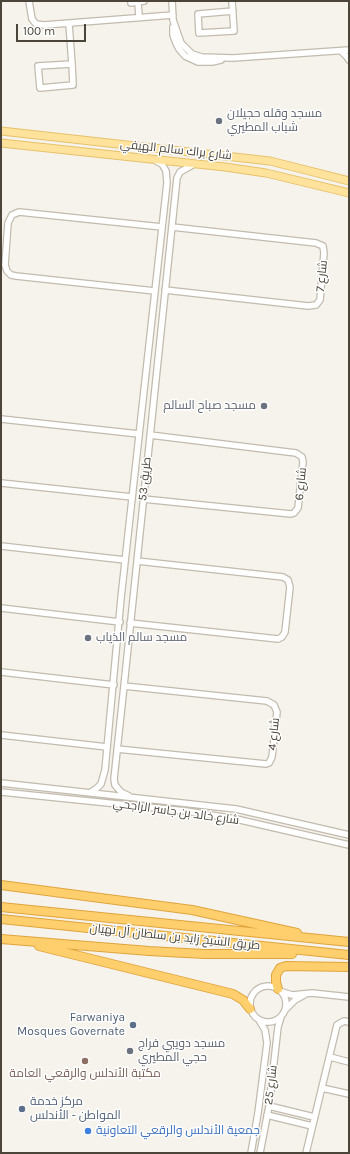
<!DOCTYPE html>
<html>
<head>
<meta charset="utf-8">
<style>
	body { margin:0 }
	#map { position:relative; width:350px; height:1154px; overflow:hidden; background:#f6f3ec; font-family:Karla,sans-serif }
	canvas { display:block }
	.frame { position:absolute; inset:0; border:2px solid #4b4439; pointer-events:none }
	.scale { position:absolute; left:16px; top:24px; width:70px; height:18px; box-sizing:border-box; border:2px solid #4b4439; border-top:0; padding-left:5px; font-size:12px; line-height:14px; white-space:nowrap; color:#4b4439; -webkit-text-stroke:3px #fff; paint-order:stroke }
</style>
</head>
<body>
<div id="map">
<canvas width="350" height="1154"></canvas>
<div class="frame"></div>
<div class="scale">100 m</div>
</div>
<script>
const ctx = document.querySelector('canvas').getContext('2d');
ctx.lineJoin = 'round';
const shape = rows => new Path2D(rows.map(r => 'M' + r).join(''));
function trace(path, color, width, dash) { ctx.strokeStyle = color; ctx.lineWidth = width; ctx.lineCap = dash ? 'butt' : 'round'; ctx.setLineDash(dash || []); ctx.stroke(path); }
function write(font, color, halo, rows, align = 'center') {
  ctx.font = font + ' Karla,Cairo,sans-serif'; ctx.lineWidth = 3; ctx.setLineDash([]); ctx.textBaseline = 'middle'; ctx.strokeStyle = halo; ctx.fillStyle = color; for (const [text, x, y, turn = 0] of rows) {
    ctx.save(); ctx.translate(x, y); ctx.rotate((+turn || 0) * Math.PI / 180); ctx.textAlign = isNaN(turn) ? turn : align; if (halo) ctx.strokeText(text, 0, 0); ctx.fillText(text, 0, 0); ctx.restore();
  }
}
const minor = shape([
	[29,1,32,19,36,24,44,25,173,15],
	[131,1,131,3,144,1],
	[172,1,173,19],
	[232,1,234,31,199,33,198,14,233,11],
	[138,2,139,17],
	[173,20,181,43,192,54,202,57,233,58,349,50],
	[69,24,72,64,73,85,40,88,38,66,72,64],
	[173,27,173,35,176,43,179,49,185,56,198,62,212,62,221,60],
	[341,51,347,57,349,60],
	[165,290,308,306,316,305,320,300,324,253,323,246,316,243,172,227],
	[155,291,16,276,11,275,7,271,5,265,8,223,12,215,19,212,162,227],
	[1,419,139,434],
	[1,483,132,497],
	[143,499,291,514,294,513,298,508,303,462,302,457,296,453,150,435],
	[1,546,125,560],
	[1,608,120,622],
	[130,623,278,639,282,637,285,632,290,587,288,580,283,577,137,561],
	[1,672,114,685],
	[1,735,107,747],
	[117,749,266,764,269,763,272,757,277,712,274,705,267,701,124,686],
	[1,783,236,809,349,835],
	[1,792,186,811,236,819,349,845],
	[91,792,97,788,101,784,105,770,121,598,167,183,166,171,162,164,156,161],
	[129,796,121,792,115,785,114,779,124,686,177,178,180,172,194,164],
	'250 1004a18 18 0 1 1 36 0a18 18 0 1 1-36 0Z',
	[282,992,292,995,312,993,349,997],
	[286,1009,295,1000,304,995],
	[330,1057,349,1062],
	[322,1088,349,1094],
	[269,1106,314,1117],
	[267,1115,312,1126],
	[251,1153,258,1113,267,1043,265,1030,259,1020],
	[260,1153,269,1106,278,1027,281,1017],
	[306,1153,337,1025,344,1021,349,1022]
]);
const major = shape([
	[1,131,270,161,349,181],
	[1,143,225,167,266,173,349,193]
]);
const highway = shape([
	[1,885,192,910,297,933],
	[1,907,349,942],
	[1,919,349,955],
	[1,939,149,951,204,954,292,954],
	[39,946,233,994,243,1000,250,1009],
	[278,989,276,982,276,975,280,968,286,966,349,967]
]);
const markers = [
	[219,121,4,"#6b7280"],
	[264,406,4,"#6b7280"],
	[88,638,4,"#6b7280"],
	[133,1025,4,"#5c6f8a"],
	[130,1051,4,"#6b7280"],
	[85,1061,4,"#8d6e63"],
	[22,1109,4,"#5c6f8a"],
	[88,1131,4,"#3f7fe0"]
];
const worshipNames = [
	["مسجد وقله حجيلان",227,114],
	["شباب المطيري",227,128],
	["مسجد صباح السالم",256,406,"right"],
	["مسجد سالم الذياب",96,638],
	["مسجد دويبي فراج",138,1044],
	["حجي المطيري",138,1058]
];
const streetNames = [
	["شارع براك سالم الهيفي",176,150,6],
	["شارع 7",322,276,-84],
	["طريق 53",145,479,-84],
	["شارع 6",301,484,-84],
	["شارع 4",274,734,-84],
	["شارع خالد بن جاسر الراجحي",176,812,8],
	["طريق الشيخ زايد بن سلطان آل نهيان",175,937,6],
	["شارع 25",271,1085,-83]
];
const serviceNames = [
	["Farwaniya",125,1018],
	["Mosques Governate",125,1032],
	["مركز خدمة",30,1102,"left"],
	["المواطن - الأندلس",30,1116,"left"]
];
const educationNames = [
	["مكتبة الأندلس والرقعي العامة",85,1074]
];
const shopNames = [
	["جمعية الأندلس والرقعي التعاونية",96,1131]
];
trace(minor, '#c2bbae', 8);
trace(major, '#e6c16a', 9);
trace(highway, '#e0a43c', 10);
trace(minor, '#fff', 5.5);
trace(major, '#ffe39c', 7);
trace(highway, '#ffcf6e', 8);
for (const [x, y, r, color] of markers) { const dot = new Path2D(); dot.arc(x, y, r, 0, 2 * Math.PI); ctx.fillStyle = color; ctx.fill(dot); trace(dot, '#fff', 1.5); }
write('12px', '#5b616d', '#fff', worshipNames, 'left');
write('12px', '#4b4439', '#fff', streetNames);
write('12px', '#4e5e75', '#fff', serviceNames, 'right');
write('12px', '#785e54', '#fff', educationNames);
write('12px', '#366cbe', '#fff', shopNames, 'left');
</script>
</body>
</html>
